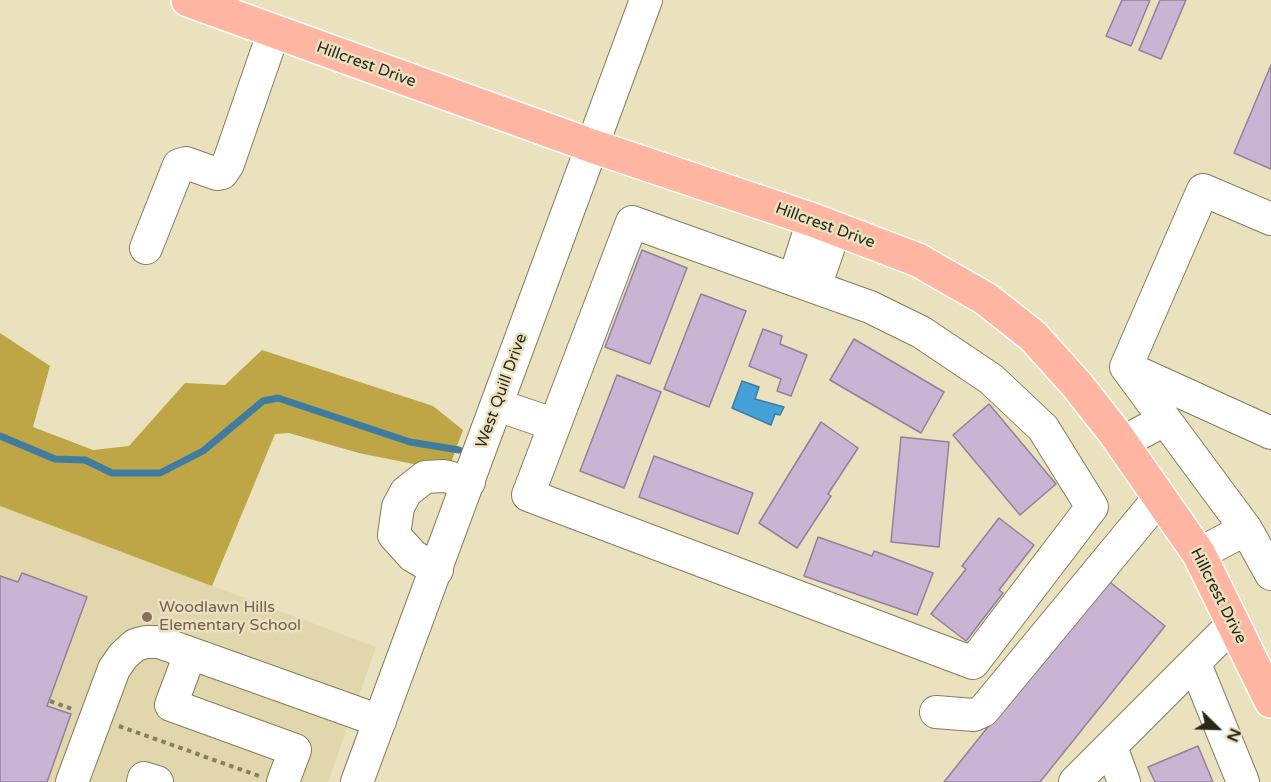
<!DOCTYPE html>
<html>
<head>
<meta charset="utf-8">
<style>
	body { margin:0 }
	#map { position:relative; width:1271px; height:782px; overflow:hidden; background:#eae1be; font-family:"Varela Round",sans-serif }
	canvas { display:block }
	.north { position:absolute; left:1187px; top:698px; width:60px; height:60px; -webkit-text-stroke:4px #eae1be; paint-order:stroke; rotate:113deg; font-size:16px; font-weight:700; line-height:24px; text-align:center; color:#2b271a }
	.north::after { content:''; display:block; margin:auto; width:21px; height:27px; background:#2b271a; clip-path:polygon(50% 0,100% 100%,50% 72%,0 100%) }
</style>
</head>
<body>
<div id="map">
<canvas width="1271" height="782"></canvas>
<div class="north">N</div>
</div>
<script>
const ctx = document.querySelector('canvas').getContext('2d');
ctx.lineJoin = 'round';
function paint(path, color) { ctx.fillStyle = color; ctx.fill(path, 'evenodd'); }
const shape = rows => new Path2D(rows.map(r => 'M' + r).join(''));
function trace(path, color, width, dash) { ctx.strokeStyle = color; ctx.lineWidth = width; ctx.lineCap = dash ? 'butt' : 'round'; ctx.setLineDash(dash || []); ctx.stroke(path); }
function write(font, color, halo, rows, align = 'center') {
  ctx.font = font + ' "Varela Round",sans-serif'; ctx.lineWidth = 5; ctx.setLineDash([]); ctx.textBaseline = 'middle'; ctx.strokeStyle = halo; ctx.fillStyle = color; for (const [text, x, y, turn = 0] of rows) {
    ctx.save(); ctx.translate(x, y); ctx.rotate((+turn || 0) * Math.PI / 180); ctx.textAlign = isNaN(turn) ? turn : align; if (halo) ctx.strokeText(text, 0, 0); ctx.fillText(text, 0, 0); ctx.restore();
  }
}
const built = shape([
	[0,506,376,647,328,782,0,782]
]);
const forest = shape([
	[0,333,50,366,33,427,93,450,129,446,185,383,225,385,262,350,433,406,463,430,448,471,359,453,289,433,275,434,212,586,0,506]
]);
const water = shape([
	[742,381,759,387,755,399,784,407,780,415,775,414,771,425,732,408,742,381]
]);
const stream = shape([
	[0,436,55,459,85,460,112,473,160,473,203,451,263,401,278,398,410,442,459,450]
]);
const building = shape([
	[1122,0,1150,0,1131,46,1106,36,1122,0],
	[1160,0,1186,0,1161,59,1139,50,1160,0],
	[1271,65,1271,169,1234,153,1271,65],
	[642,250,687,268,650,364,605,347,642,250],
	[701,294,746,311,709,407,664,389,701,294],
	[763,329,782,336,780,344,807,355,791,396,777,391,781,379,749,366,763,329],
	[854,339,944,392,921,433,830,380,854,339],
	[617,375,661,392,624,488,580,471,617,375],
	[989,404,1056,484,1020,515,953,435,989,404],
	[821,422,858,448,828,494,831,496,797,548,759,523,821,422],
	[901,437,949,442,939,547,891,542,901,437],
	[654,456,753,493,738,534,639,497,654,456],
	[999,518,1034,545,999,590,1003,593,966,641,931,614,966,569,962,566,999,518],
	[818,537,872,556,874,551,933,573,917,615,804,576,818,537],
	[22,573,87,597,47,706,71,714,47,782,0,782,0,576,18,582,22,573],
	[1106,579,1165,626,1040,782,944,782,1106,579],
	[1198,746,1213,782,1155,782,1148,767,1198,746]
]);
const path = shape([
	[50,701,72,709],
	[119,726,259,776]
]);
const minor = shape([
	[632,222,870,307,921,332,991,379,1043,428,1092,507,973,663,528,495,632,222],
	[146,248,179,165,186,163,217,174,222,173,228,164,274,31],
	[794,280,813,220],
	[815,287,835,229],
	[1126,367,1203,190,1271,219],
	[1126,367,1246,529,1199,554],
	[1130,369,1271,433],
	[497,405,553,424],
	[1122,443,1164,420],
	[1246,529,1271,574],
	[437,570,413,556,394,535,398,507,406,492,425,477,444,476,469,482],
	[190,654,171,705,295,750,283,782],
	[1195,664,1243,782],
	[936,712,974,715,983,711,1159,498],
	[1111,747,1124,782],
	[72,782,114,669,123,656,135,645,146,642,159,642,380,721],
	[143,782,144,778,157,782],
	[357,782,646,0],
	[1075,782,1232,625]
]);
const major = shape([
	[188,0,592,146,813,220,918,260,986,299,1033,336,1077,385,1114,432,1199,554,1271,701]
]);
const markers = [
	[147,617,6,"#8d6e63"]
];
const streetNames = [
	["Hillcrest Drive",366,65,20],
	["Hillcrest Drive",825,226,20],
	["West Quill Drive",502,391,-70],
	["Hillcrest Drive",1218,596,63]
];
const educationNames = [
	["Woodlawn Hills",159,608],
	["Elementary School",159,626]
];
paint(built, '#e2d7ac');
paint(forest, '#bea545');
paint(water, '#47a1d9');
trace(water, '#3f7ca0', 1.5);
trace(stream, '#3f7ca0', 7);
paint(building, '#c9b5d3');
trace(building, '#93809c', 1.5);
trace(minor, '#847c5c', 34);
trace(major, '#fff', 36);
trace(path, '#867f68', 4, [4.5, 4.5]);
trace(minor, '#fff', 32);
trace(major, '#feb6a3', 33);
for (const [x, y, r, color] of markers) { const dot = new Path2D(); dot.arc(x, y, r, 0, 2 * Math.PI); ctx.fillStyle = color; ctx.fill(dot); trace(dot, '#eae1be', 2); }
write('16px', '#2b271a', '#eae1be', streetNames);
write('16px', '#785e54', '#eae1be', educationNames, 'left');
</script>
</body>
</html>
